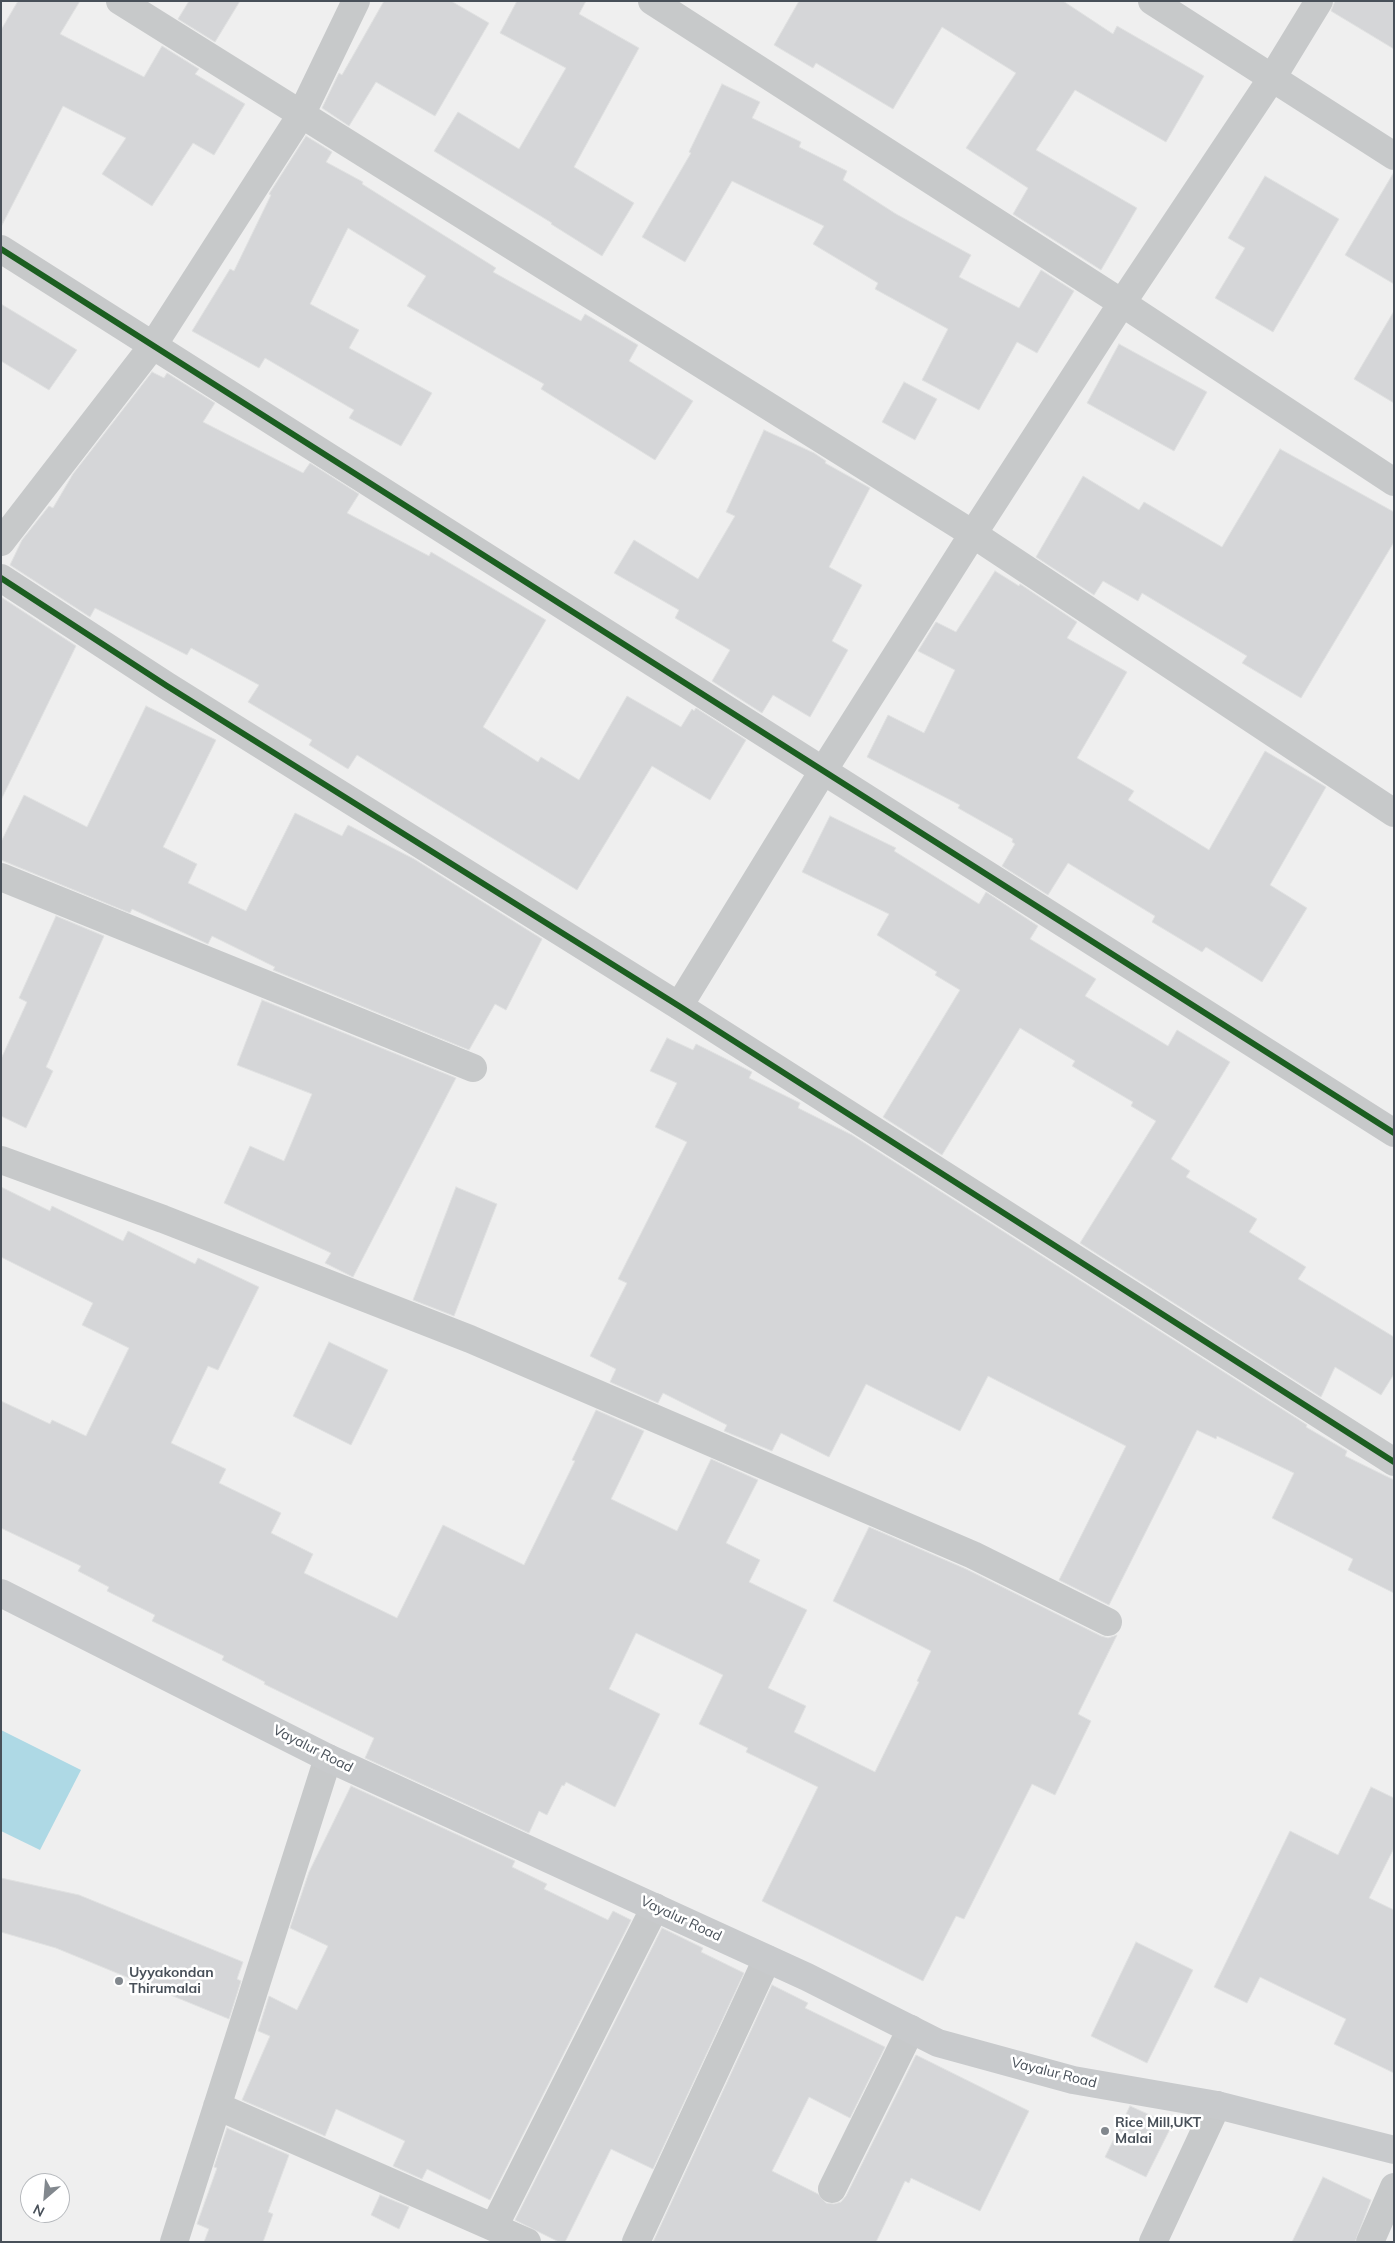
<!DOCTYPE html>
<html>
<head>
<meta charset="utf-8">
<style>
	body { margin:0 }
	#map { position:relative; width:1395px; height:2243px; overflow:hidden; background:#efefef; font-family:Mulish,sans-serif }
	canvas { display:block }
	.frame { position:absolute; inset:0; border:2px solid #485059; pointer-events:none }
	.north { position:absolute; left:20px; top:2173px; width:50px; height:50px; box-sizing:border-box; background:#fff; border:1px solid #b6b9bd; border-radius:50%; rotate:207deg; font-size:14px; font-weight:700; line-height:20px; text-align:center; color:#485059 }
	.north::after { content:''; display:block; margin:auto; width:18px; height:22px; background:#82888e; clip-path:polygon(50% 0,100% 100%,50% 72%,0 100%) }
</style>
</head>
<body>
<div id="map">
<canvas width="1395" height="2243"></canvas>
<div class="frame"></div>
<div class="north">N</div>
</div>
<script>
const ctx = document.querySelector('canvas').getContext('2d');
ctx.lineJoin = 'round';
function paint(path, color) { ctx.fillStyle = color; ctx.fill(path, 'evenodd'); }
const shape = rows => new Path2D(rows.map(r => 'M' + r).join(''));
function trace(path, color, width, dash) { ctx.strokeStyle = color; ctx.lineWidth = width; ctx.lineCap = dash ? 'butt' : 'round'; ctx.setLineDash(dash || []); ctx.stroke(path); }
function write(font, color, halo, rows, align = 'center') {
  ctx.font = font + ' Mulish,sans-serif'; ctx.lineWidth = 5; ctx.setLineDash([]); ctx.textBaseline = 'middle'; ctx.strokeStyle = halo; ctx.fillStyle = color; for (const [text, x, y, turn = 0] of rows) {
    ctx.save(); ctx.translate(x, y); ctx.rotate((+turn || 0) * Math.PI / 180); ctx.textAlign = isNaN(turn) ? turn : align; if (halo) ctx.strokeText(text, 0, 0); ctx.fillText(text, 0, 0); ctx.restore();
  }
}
const water = shape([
	[1,1730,81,1770,40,1850,1,1831]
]);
const building = shape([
	[18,1,80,1,60,34,144,77,162,46,199,69,195,74,245,104,214,155,193,143,152,206,102,174,126,138,63,106,1,227,1,30,18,1],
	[189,1,240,1,215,42,178,19,189,1],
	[384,1,451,1,489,23,435,116,376,82,349,126,322,108,339,73,342,75,384,1],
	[517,1,586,1,579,14,639,48,574,167,634,203,602,256,551,224,552,223,434,151,458,112,519,149,566,68,500,33,517,1],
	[799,1,1063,1,1113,34,1117,26,1204,76,1166,142,1075,90,1036,150,1137,208,1101,270,1013,214,1028,188,966,148,1016,73,942,27,893,109,816,63,813,68,774,45,799,1],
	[1335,1,1394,1,1394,49,1331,11,1335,1],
	[722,84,760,102,752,118,801,142,799,147,847,171,843,180,896,214,971,255,959,277,1019,308,1041,270,1074,291,1037,353,1017,342,979,410,922,380,948,329,875,289,878,283,813,244,824,226,732,181,685,262,642,237,691,153,689,152,722,84],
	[306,136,332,152,326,162,363,182,362,184,496,268,493,272,581,321,585,314,638,345,629,361,693,401,655,460,541,389,544,384,407,306,426,276,348,228,310,304,359,330,349,348,432,393,401,446,349,418,354,410,265,358,259,368,192,331,230,269,234,271,271,195,269,194,306,136],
	[1394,172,1394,284,1345,255,1394,172],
	[1265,176,1339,219,1273,332,1215,298,1245,248,1228,238,1265,176],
	[1,304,77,350,49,390,1,361,1,304],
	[1394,311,1394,403,1354,379,1394,311],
	[1119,344,1207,392,1174,451,1087,403,1119,344],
	[152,372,164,378,167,373,215,403,203,422,303,473,310,463,359,494,347,513,429,556,431,552,546,620,483,727,538,762,541,757,579,780,627,696,681,727,692,709,694,711,696,708,746,740,710,800,652,766,577,890,357,755,348,769,309,745,312,740,248,702,259,685,191,648,187,655,95,608,90,617,10,565,22,540,49,506,53,508,73,474,152,372],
	[904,382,937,399,915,440,882,422,904,382],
	[764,430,814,453,826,461,825,463,870,488,829,567,862,585,832,641,848,650,810,717,773,695,762,713,712,681,730,650,675,618,679,610,614,573,634,540,698,579,735,516,726,512,764,430],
	[1280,449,1394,512,1394,542,1301,698,1242,663,1247,656,1142,593,1138,601,1103,581,1094,595,1036,557,1083,476,1139,510,1144,502,1222,547,1280,449],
	[995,571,1019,586,1020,584,1077,622,1067,638,1127,672,1077,758,1134,791,1128,800,1209,850,1265,751,1326,787,1270,885,1307,908,1262,982,1206,947,1202,952,1152,922,1155,916,1068,863,1048,895,1002,866,1015,844,1012,842,1013,839,958,808,960,805,867,757,888,715,924,733,955,670,918,651,936,622,956,632,995,571],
	[1,597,76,646,1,800,1,597],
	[146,706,216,740,163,847,197,864,188,883,246,911,295,813,342,836,348,825,414,859,542,939,506,1010,495,1004,469,1050,273,970,275,967,212,936,208,944,132,909,130,913,1,860,1,842,24,795,87,827,146,706],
	[830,816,896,848,894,851,979,904,986,892,1038,926,1030,939,1096,979,1085,996,1168,1046,1177,1030,1230,1062,1171,1159,1190,1171,1186,1177,1257,1219,1249,1232,1306,1267,1298,1279,1394,1337,1394,1374,1381,1395,1335,1367,1321,1397,1080,1243,1156,1121,1131,1106,1133,1102,1072,1066,1075,1061,1020,1028,942,1155,883,1117,960,990,935,975,937,972,877,935,889,914,802,872,830,816],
	[56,916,104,936,46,1067,53,1071,26,1128,1,1116,1,1059,27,1002,19,998,56,916],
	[262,1000,456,1078,353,1277,325,1263,331,1253,224,1203,250,1146,284,1161,312,1094,237,1065,262,1000],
	[667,1038,693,1050,696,1044,752,1072,749,1078,800,1103,798,1108,852,1135,1307,1425,1306,1427,1347,1451,1345,1456,1394,1480,1394,1593,1348,1570,1353,1559,1272,1518,1294,1473,1217,1436,1216,1439,1197,1430,1109,1605,1059,1580,1126,1446,988,1376,960,1431,866,1384,829,1457,781,1433,772,1451,724,1431,727,1425,663,1393,658,1403,610,1382,616,1369,590,1356,627,1283,618,1279,687,1142,655,1127,677,1083,650,1071,667,1038],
	[1,1187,50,1211,52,1206,123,1241,128,1231,195,1264,198,1258,259,1287,218,1370,208,1366,171,1443,226,1469,219,1483,281,1513,271,1533,313,1554,304,1573,397,1618,443,1525,524,1565,575,1461,572,1460,596,1410,644,1431,611,1499,677,1531,711,1459,758,1480,726,1543,760,1560,749,1582,807,1610,768,1688,806,1706,794,1732,875,1772,919,1682,917,1681,931,1651,833,1601,869,1527,966,1569,1101,1636,1108,1638,1117,1635,1078,1714,1091,1721,1055,1795,1032,1784,964,1919,956,1916,923,1981,762,1901,818,1787,746,1752,748,1748,699,1724,723,1675,636,1633,609,1689,660,1714,615,1807,566,1782,564,1786,562,1785,547,1815,539,1811,529,1833,365,1758,374,1738,264,1684,265,1682,222,1660,224,1656,152,1621,155,1615,107,1591,109,1587,78,1571,81,1566,1,1528,1,1401,50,1424,52,1420,86,1436,129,1348,82,1325,93,1303,1,1257,1,1187],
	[456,1187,497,1204,454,1316,413,1300,456,1187],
	[329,1342,388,1370,351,1445,293,1416,329,1342],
	[351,1786,515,1861,512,1867,547,1884,544,1889,608,1920,613,1911,631,1920,490,2200,427,2169,422,2179,393,2166,405,2141,336,2109,325,2136,242,2100,270,2036,258,2031,269,1996,297,2010,328,1946,290,1928,309,1872,351,1786],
	[1371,1787,1394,1798,1394,1848,1369,1898,1394,1910,1394,2073,1334,2044,1346,2019,1260,1977,1247,2003,1214,1987,1290,1831,1338,1855,1371,1787],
	[1,1878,79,1895,243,1962,237,1979,241,1981,229,2019,56,1948,1,1932,1,1878],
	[662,1928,703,1948,701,1952,744,1973,653,2169,611,2149,565,2242,559,2242,515,2220,662,1928],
	[1136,1942,1193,1970,1147,2063,1091,2036,1136,1942],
	[772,1985,808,2003,805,2008,885,2047,850,2118,809,2097,772,2171,818,2194,826,2203,834,2204,841,2202,846,2196,916,2055,1029,2111,980,2211,911,2178,909,2183,905,2181,876,2242,653,2242,772,1985],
	[1130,2106,1172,2125,1146,2177,1105,2157,1130,2106],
	[227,2128,289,2155,268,2212,273,2214,263,2242,204,2242,209,2229,197,2224,217,2168,214,2167,227,2128],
	[1323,2177,1371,2200,1355,2242,1292,2242,1323,2177],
	[380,2195,409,2207,399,2229,371,2215,380,2195]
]);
const minor = shape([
	[120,1,973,534,1394,813],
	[652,1,1122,303,1394,482],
	[1152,1,1394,156],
	[1,249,1394,1133],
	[1,542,154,344,301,115,356,1],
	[1,578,167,686,679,1006,1394,1462],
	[1,877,473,1068],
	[679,1006,823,771,973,534,1122,303,1272,78,1319,1],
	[1,1160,163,1219,470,1339,973,1555,1108,1622],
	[217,2106,527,2242],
	[832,2189,911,2029],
	[494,2227,655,1907],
	[174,2242,328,1758],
	[636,2242,767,1959],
	[1153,2242,1217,2105],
	[1370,2242,1394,2187]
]);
const secondary = shape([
	[1,1593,328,1758,807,1977,938,2043,1073,2080,1217,2105,1394,2150]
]);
const cycleway = shape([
	[1,249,1394,1133],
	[1,578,167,686,679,1006,1394,1462]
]);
const markers = [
	[119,1981,5,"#82888e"],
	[1105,2131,5,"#82888e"]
];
const streetNames = [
	["Vayalur Road",313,1749,27],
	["Vayalur Road",681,1919,25],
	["Vayalur Road",1054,2073,14]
];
const poiNames = [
	["Uyyakondan",129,1973],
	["Thirumalai",129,1989],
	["Rice Mill,UKT",1115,2123],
	["Malai",1115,2139]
];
paint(water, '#aed9e5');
paint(building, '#d5d6d8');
trace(building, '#e0e1e1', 1);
trace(minor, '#c7c9ca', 28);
trace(secondary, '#c8cacc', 28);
trace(cycleway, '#1b5e20', 6);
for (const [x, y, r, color] of markers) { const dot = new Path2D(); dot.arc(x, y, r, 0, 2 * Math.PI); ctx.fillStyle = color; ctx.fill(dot); trace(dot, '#fff', 2); }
write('14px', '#485059', '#fff', streetNames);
write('bold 14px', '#485059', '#fff', poiNames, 'left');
</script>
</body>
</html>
